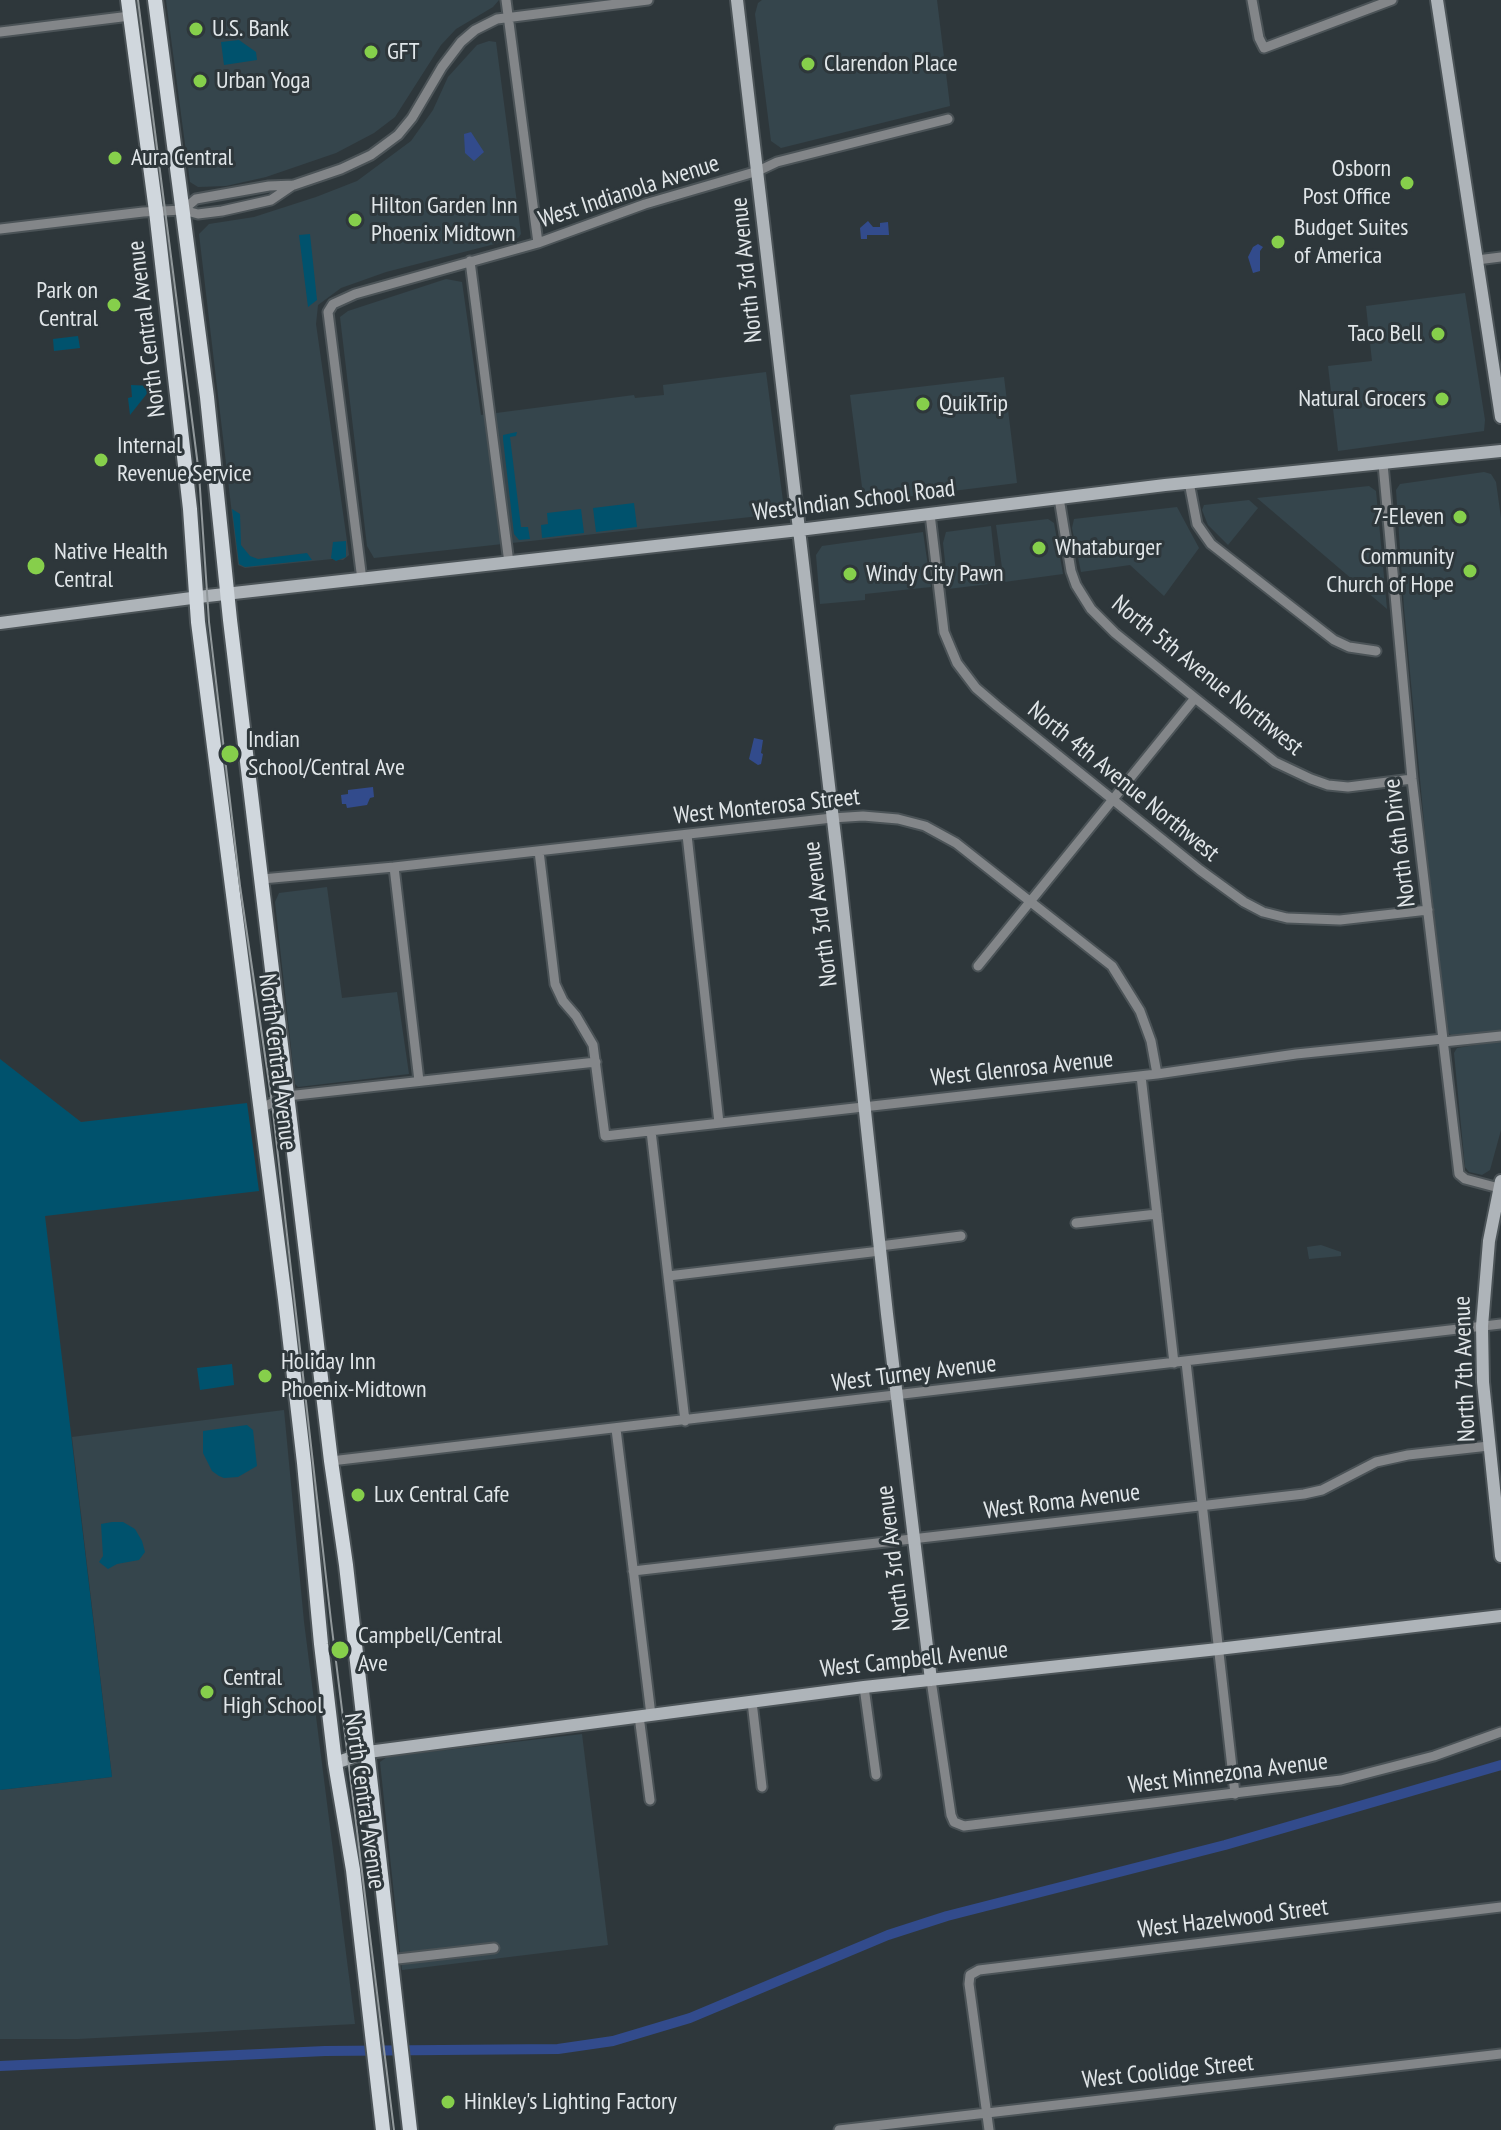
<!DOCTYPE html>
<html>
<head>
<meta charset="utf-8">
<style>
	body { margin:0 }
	canvas { display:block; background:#2e373b }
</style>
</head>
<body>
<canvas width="1501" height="2130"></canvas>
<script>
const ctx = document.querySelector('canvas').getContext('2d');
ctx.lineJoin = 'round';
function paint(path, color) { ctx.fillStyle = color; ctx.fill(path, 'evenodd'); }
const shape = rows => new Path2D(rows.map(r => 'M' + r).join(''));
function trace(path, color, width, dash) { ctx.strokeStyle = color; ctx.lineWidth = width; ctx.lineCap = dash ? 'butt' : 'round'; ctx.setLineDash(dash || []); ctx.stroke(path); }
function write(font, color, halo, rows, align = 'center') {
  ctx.font = font + ' "PT Sans Narrow",sans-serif'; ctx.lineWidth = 6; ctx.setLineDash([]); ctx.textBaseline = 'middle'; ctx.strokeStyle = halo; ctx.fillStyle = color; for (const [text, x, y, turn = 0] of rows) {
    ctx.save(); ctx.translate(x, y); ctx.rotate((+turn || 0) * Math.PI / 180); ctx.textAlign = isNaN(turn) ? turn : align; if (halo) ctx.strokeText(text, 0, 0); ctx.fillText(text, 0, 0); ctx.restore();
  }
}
const built = shape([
	[166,0,499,0,493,7,456,29,441,45,395,117,374,133,336,153,266,177,226,186,198,187,190,182],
	[762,0,937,0,950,106,781,148,771,141,755,14,758,3],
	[489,41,496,42,521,234,518,238,386,272,341,288,318,305,316,324,349,555,343,560,332,559,245,568,238,565,199,234,209,224,254,217,316,197,357,181,411,141,433,110,448,77,477,45],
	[446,279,462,282,481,415,634,395,635,398,664,395,663,385,766,372,783,501,780,509,769,515,374,558,367,546,340,317,348,311],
	[1465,293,1485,420,1484,431,1338,451,1328,366,1372,361,1366,306],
	[1004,377,1017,483,864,502,850,395],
	[1484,472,1491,474,1496,482,1501,518,1501,1032,1455,1037,1448,1033,1427,854,1404,608,1396,490,1400,484],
	[1369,486,1376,491,1387,609,1257,498],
	[1249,500,1258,508,1228,545,1208,525,1202,510,1204,505],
	[1177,507,1199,548,1164,596,1130,565,1081,572,1072,528,1074,519],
	[1048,519,1054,523,1063,574,1004,582,996,525],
	[991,526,997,583,948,589,943,543,946,532],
	[923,532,931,587,865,594,865,600,820,604,816,555,822,546],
	[327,887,342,998,397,992,409,1074,298,1087,295,1084,275,902,279,893],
	[1501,1041,1501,1130,1490,1170,1482,1175,1478,1174,1469,1172,1465,1167,1454,1053,1457,1048],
	[1321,1245,1341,1252,1341,1256,1309,1259,1307,1247],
	[284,1410,304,1622,355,2024,78,2039,0,2039,0,1790,112,1777,72,1437],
	[582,1734,608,1945,402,1970,380,1762,387,1757]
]);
const green = shape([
	[239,40,256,52,257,60,224,65,221,42],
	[310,234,317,300,308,307,299,235],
	[78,336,80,348,54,351,53,339],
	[131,385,153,386,130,415,128,398,132,397],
	[517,432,516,436,510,437,521,527,528,527,530,539,519,540,514,534,503,439,503,435],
	[634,503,637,527,596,532,593,508],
	[232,509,240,514,241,545,250,556,258,559,307,553,312,560,245,567,239,564],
	[581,509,584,533,542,538,541,525,548,524,547,513],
	[346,541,346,557,336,561,331,558,333,542],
	[0,1059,81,1122,247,1103,259,1191,45,1216,112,1777,0,1790],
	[232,1364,234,1385,200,1390,197,1368],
	[247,1425,253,1430,257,1466,238,1477,224,1478,219,1476,212,1471,203,1453,203,1431],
	[112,1522,123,1522,135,1529,142,1541,145,1552,139,1560,117,1564,108,1569,99,1562,103,1556,101,1524]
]);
const water = shape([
	[471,132,484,152,474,161,465,153,464,134],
	[868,221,873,227,880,227,880,223,888,222,889,235,867,235,867,239,861,239,860,228],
	[1258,244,1263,247,1260,251,1260,271,1253,273,1248,257,1253,247],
	[754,738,763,740,761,753,763,754,761,764,758,765,749,759],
	[373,787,374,797,370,798,367,805,347,808,346,804,342,804,341,795,348,794,348,790]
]);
const canal = shape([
	[0,2066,325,2051,558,2049,613,2041,690,2018,888,1935,947,1916,1225,1845,1501,1765]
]);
const street = shape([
	[506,0,538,243],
	[1252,0,1259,38,1264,48,1392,0],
	[0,32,130,16],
	[183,210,196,199,269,186,294,185,341,169,371,155,398,135,412,118,442,67,461,42,475,30,497,19,648,0],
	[0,229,143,212,183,210,198,214,222,211,271,200,293,185],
	[1477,260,1501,257],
	[470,261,509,563],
	[1383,464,1412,779,1459,1174,1465,1179,1499,1188],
	[1189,482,1197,524,1211,544,1334,640,1349,647,1376,651],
	[1059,498,1071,571,1076,585,1091,609,1115,633,1195,698,1275,762,1311,779,1328,785,1348,787,1412,779],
	[930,514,944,632,957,663,976,688,997,706,1200,870,1244,902,1263,912,1287,918,1340,920,1428,910],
	[362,580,328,312,333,304,355,294,538,243,645,204,758,171,777,162,948,119],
	[687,835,719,1123],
	[539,851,555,984,563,1001,576,1016,593,1045,605,1136,1157,1074,1296,1054,1443,1039],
	[394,867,419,1081],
	[262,879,394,867,832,818,863,816,898,819,925,826,956,843,1112,966,1140,1011,1151,1041,1157,1074],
	[978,966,1195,698],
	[1443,1042,1501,1036],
	[1141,1076,1174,1363],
	[261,1108,287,1096,596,1062],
	[651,1131,685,1421],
	[1076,1223,1157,1214],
	[880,1246,961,1236],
	[668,1276,880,1251],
	[1186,1362,1235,1794],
	[616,1429,651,1715],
	[331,1461,1501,1324],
	[633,1571,1304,1494,1322,1490,1376,1462,1408,1455,1489,1446],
	[931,1680,951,1815,954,1822,964,1826,1341,1780,1434,1756,1501,1732],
	[864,1687,876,1775],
	[752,1702,762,1787],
	[639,1716,650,1800],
	[389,1960,494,1948],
	[839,2130,1501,2054],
	[989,2130,969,1984,970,1975,979,1970,1501,1907]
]);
const secondary = shape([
	[737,0,839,871,887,1314,931,1680],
	[1437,0,1501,417],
	[0,623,207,596,799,530,1165,485,1501,451],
	[1501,1181,1489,1241,1482,1326,1483,1382,1501,1556],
	[335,1763,368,1752,864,1687,1218,1649,1501,1616]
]);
const primary = shape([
	[128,0,156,211,190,509,198,622,285,1299,304,1463,321,1644,335,1763,353,1870,383,2130],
	[155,0,207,397,230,620,331,1461,346,1565,410,2130]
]);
const tram = shape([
	[138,0,199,474,209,622,240,886,272,1103,331,1621,394,2130]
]);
const markers = [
	[196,29,8,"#86cf4b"],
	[371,52,8,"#86cf4b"],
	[808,64,8,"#86cf4b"],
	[200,81,8,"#86cf4b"],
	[115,158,8,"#86cf4b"],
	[1407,183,8,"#86cf4b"],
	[355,220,8,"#86cf4b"],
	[1278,242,8,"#86cf4b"],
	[114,305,8,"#86cf4b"],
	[1438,334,8,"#86cf4b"],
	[1442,399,8,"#86cf4b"],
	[923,404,8,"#86cf4b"],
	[101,460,8,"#86cf4b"],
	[1460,517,8,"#86cf4b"],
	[1039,548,8,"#86cf4b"],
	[36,566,10,"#86cf4b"],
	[1470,571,8,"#86cf4b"],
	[850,574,8,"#86cf4b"],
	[230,754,10,"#86cf4b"],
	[265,1376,8,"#86cf4b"],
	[358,1495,8,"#86cf4b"],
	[340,1650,10,"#86cf4b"],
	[207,1692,8,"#86cf4b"],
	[448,2102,8,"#86cf4b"]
];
const poiNames = [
	["U.S. Bank",212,29],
	["GFT",387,52],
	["Clarendon Place",824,64],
	["Urban Yoga",216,81],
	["Aura Central",131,158],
	["Osborn",1391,169,"right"],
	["Post Office",1391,197,"right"],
	["Hilton Garden Inn",371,206],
	["Phoenix Midtown",371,234],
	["Budget Suites",1294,228],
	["of America",1294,256],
	["Park on",98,291,"right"],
	["Central",98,319,"right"],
	["Taco Bell",1422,334,"right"],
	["Natural Grocers",1426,399,"right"],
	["QuikTrip",939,404],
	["Internal",117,446],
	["Revenue Service",117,474],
	["7-Eleven",1444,517,"right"],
	["Whataburger",1055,548],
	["Native Health",54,552],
	["Central",54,580],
	["Community",1454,557,"right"],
	["Church of Hope",1454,585,"right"],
	["Windy City Pawn",866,574],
	["Indian",248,740],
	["School/Central Ave",248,768],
	["Holiday Inn",281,1362],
	["Phoenix-Midtown",281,1390],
	["Lux Central Cafe",374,1495],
	["Campbell/Central",358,1636],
	["Ave",358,1664],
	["Central",223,1678],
	["High School",223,1706],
	["Hinkley's Lighting Factory",464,2102]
];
const streetNames = [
	["West Indianola Avenue",629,192,-18],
	["North 3rd Avenue",747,270,-96],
	["North Central Avenue",147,329,-97],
	["West Indian School Road",854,501,-7],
	["North 5th Avenue Northwest",1207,676,39],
	["North 4th Avenue Northwest",1123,782,39],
	["West Monterosa Street",767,807,-6],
	["North 6th Drive",1400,843,-97],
	["North 3rd Avenue",821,914,-97],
	["North Central Avenue",277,1062,83],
	["West Glenrosa Avenue",1022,1069,-6],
	["North 7th Avenue",1465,1369,-92],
	["West Turney Avenue",914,1374,-7],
	["West Roma Avenue",1062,1502,-7],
	["North 3rd Avenue",894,1558,-97],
	["West Campbell Avenue",914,1660,-6],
	["West Minnezona Avenue",1228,1774,-7],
	["North Central Avenue",364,1801,82],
	["West Hazelwood Street",1233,1919,-7],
	["West Coolidge Street",1168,2072,-6]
];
paint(built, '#35454c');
paint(green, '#00526d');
paint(water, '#324b8c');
trace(canal, '#324b8c', 10);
trace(street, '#4b5357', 13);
trace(secondary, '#4b5357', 16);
trace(primary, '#4b5357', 18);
trace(street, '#838689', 9);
trace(secondary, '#aeb4b9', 12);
trace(primary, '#d0d7dd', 14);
trace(tram, '#91989b', 2);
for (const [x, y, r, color] of markers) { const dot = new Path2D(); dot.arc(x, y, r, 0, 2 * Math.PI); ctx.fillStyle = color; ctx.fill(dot); trace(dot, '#2e373b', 3); }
write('24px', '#e1e6e9', '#2e373b', poiNames, 'left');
write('24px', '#e1e6e9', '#2e373b', streetNames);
</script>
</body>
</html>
